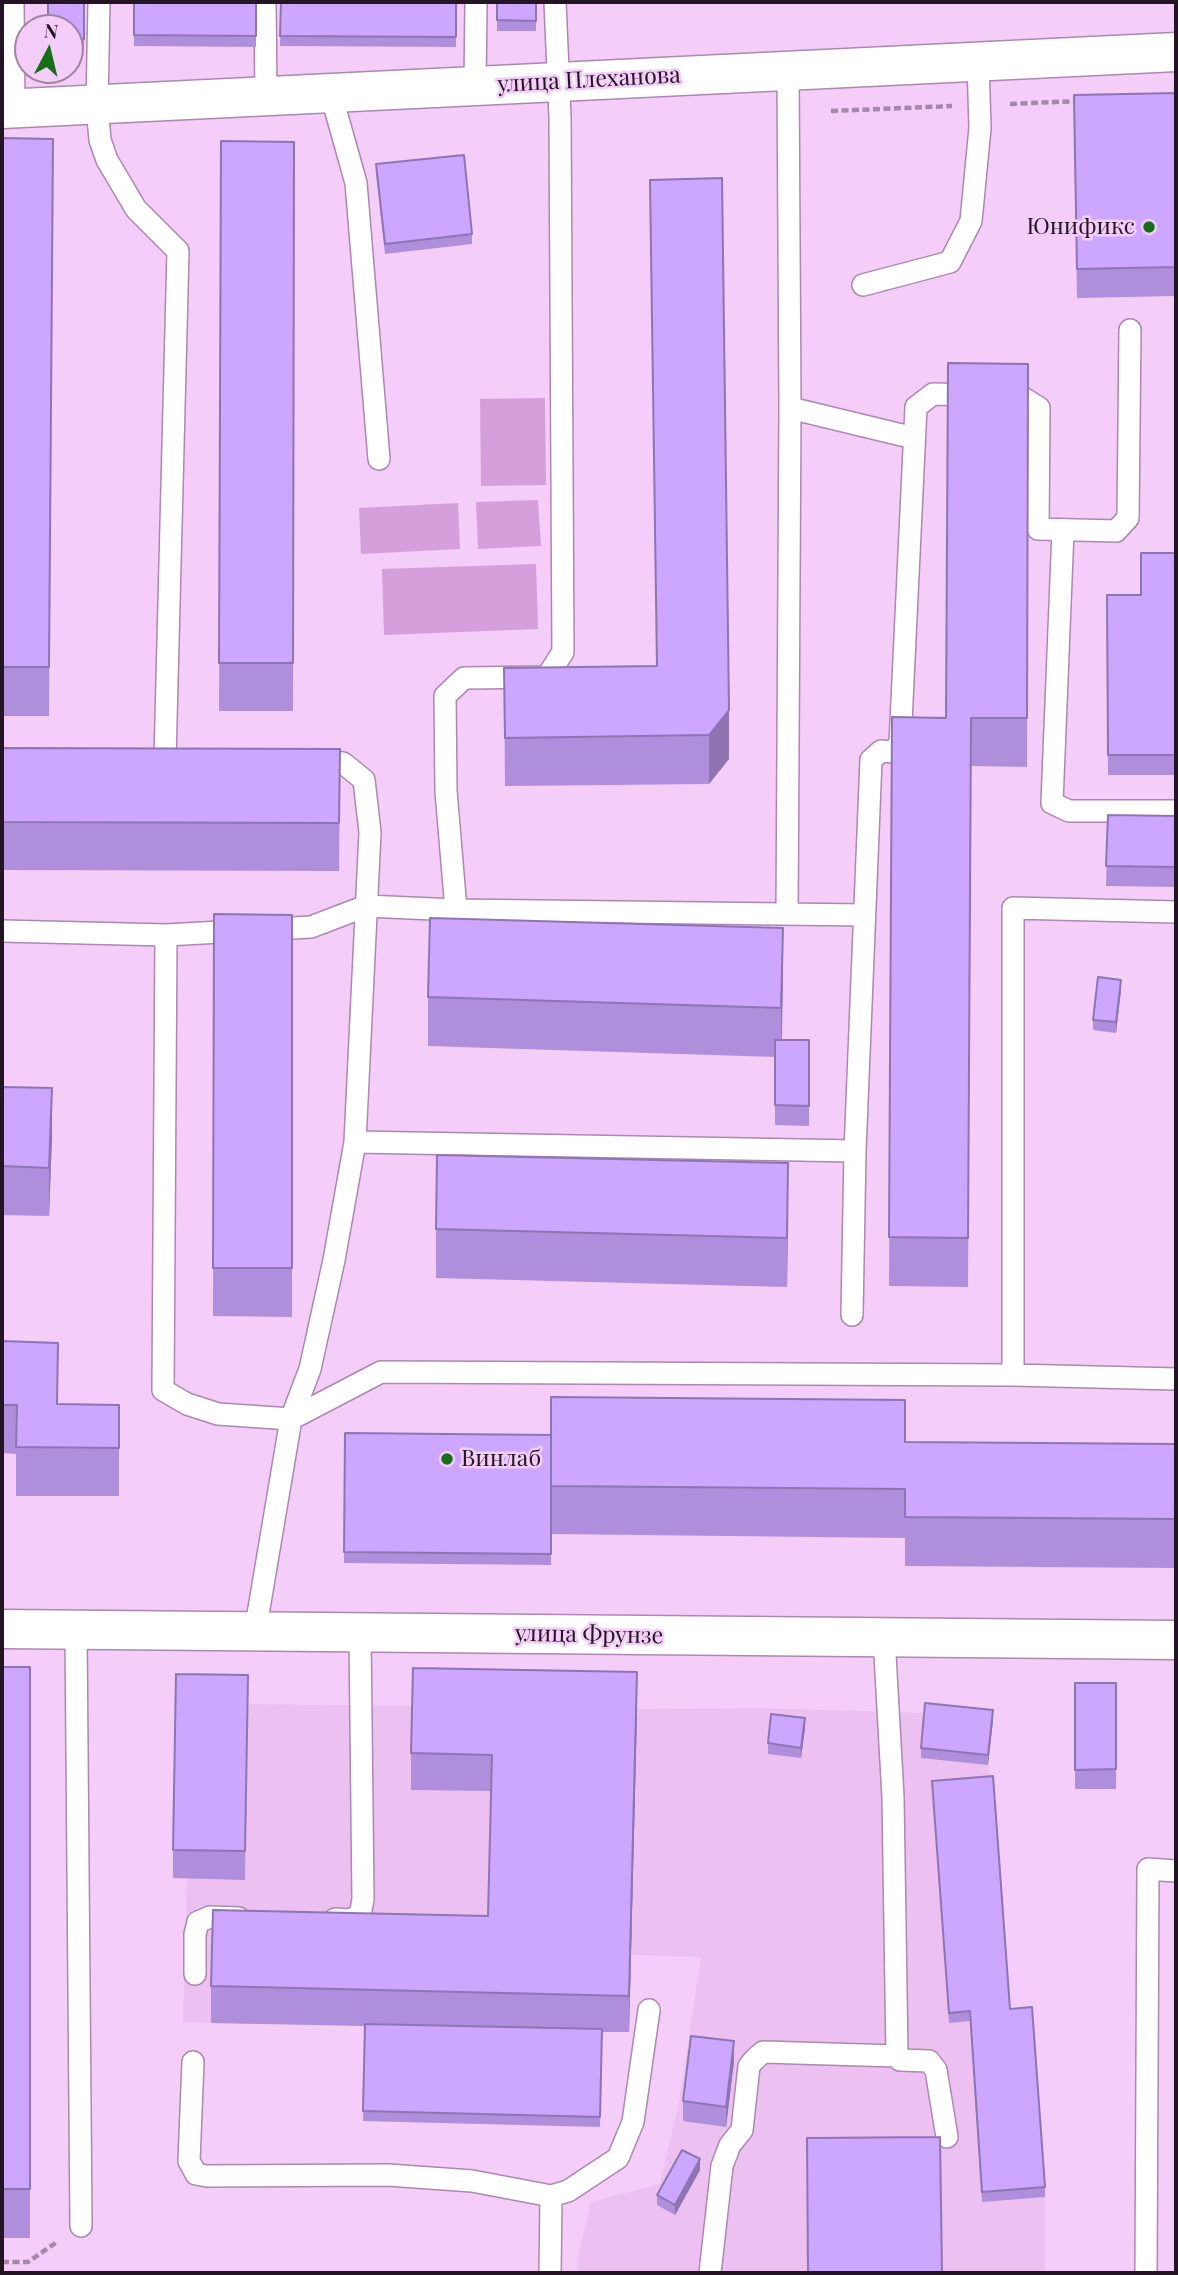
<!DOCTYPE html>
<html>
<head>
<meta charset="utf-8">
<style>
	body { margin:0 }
	#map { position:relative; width:1178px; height:2275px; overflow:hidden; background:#f4cdf8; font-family:"Playfair Display",serif }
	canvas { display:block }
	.frame { position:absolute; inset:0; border:4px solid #231524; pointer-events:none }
	.north { position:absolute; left:14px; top:14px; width:70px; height:70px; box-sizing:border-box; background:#f4cdf8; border:2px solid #a083a3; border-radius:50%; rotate:7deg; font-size:19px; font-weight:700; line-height:28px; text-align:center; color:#231524 }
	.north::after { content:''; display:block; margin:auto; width:24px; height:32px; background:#166e18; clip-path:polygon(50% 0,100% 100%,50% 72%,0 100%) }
</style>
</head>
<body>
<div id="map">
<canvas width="1178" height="2275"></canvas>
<div class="frame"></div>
<div class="north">N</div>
</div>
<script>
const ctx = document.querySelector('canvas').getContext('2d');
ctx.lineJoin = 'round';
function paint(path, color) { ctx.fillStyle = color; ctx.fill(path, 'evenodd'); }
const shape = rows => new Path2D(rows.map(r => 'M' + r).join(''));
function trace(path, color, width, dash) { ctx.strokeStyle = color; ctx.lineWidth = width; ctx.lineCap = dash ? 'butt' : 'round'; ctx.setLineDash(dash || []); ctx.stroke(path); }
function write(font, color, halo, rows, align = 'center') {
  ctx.font = font + ' "Playfair Display",serif'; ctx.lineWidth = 5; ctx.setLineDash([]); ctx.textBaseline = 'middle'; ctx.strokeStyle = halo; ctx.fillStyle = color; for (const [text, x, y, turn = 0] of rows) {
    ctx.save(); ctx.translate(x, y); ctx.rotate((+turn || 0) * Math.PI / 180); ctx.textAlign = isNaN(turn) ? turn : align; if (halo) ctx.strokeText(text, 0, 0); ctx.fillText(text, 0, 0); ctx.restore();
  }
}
const built = shape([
	[176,1703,637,1709,760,1708,925,1713,988,1765,993,1786,1010,2018,1032,2017,1045,2197,1045,2273,579,2273,577,2261,591,2202,660,2184,679,2102,701,1957,631,1955,629,2032,183,2022,187,1879,173,1878]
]);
const green = shape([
	[545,398,546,485,481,486,480,399],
	[538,500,541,546,478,549,476,502],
	[458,503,460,549,361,554,359,508],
	[536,564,538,629,384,635,382,569]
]);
const path = shape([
	[1010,104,1078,101],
	[831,111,952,106],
	[2,2262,28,2262,57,2242]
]);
const lane = shape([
	[13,2,14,109],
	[99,2,97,106,100,140,107,160,136,209,178,251,165,759],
	[265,2,266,97],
	[475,86,476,2],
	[331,94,356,183,379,459],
	[863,285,950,262,971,221,980,128,978,62],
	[790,408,914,438],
	[1063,530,1052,803,1069,811,1176,811],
	[456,910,446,791,445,696,464,678,547,677,563,652,560,117,555,2],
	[787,914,790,408,788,71],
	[2,931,166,935,311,927,366,906,456,910,864,915],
	[166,935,163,1390,187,1404,218,1414,291,1419,381,1372,1013,1375,1176,1379],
	[355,1142,855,1151],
	[852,1315,855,1151,871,760,881,751,893,752,900,743,916,407,933,394,1020,396,1039,408,1038,529,1116,531,1128,518,1130,330],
	[1013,1375,1013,908,1176,912],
	[76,1630,81,2226],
	[255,1632,291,1419,310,1369,334,1260,355,1142,370,832,364,780,343,763,312,761],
	[884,1637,893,1797,897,2056,900,2060,929,2061,936,2070,947,2137],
	[335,1919,348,1920,360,1916,363,1899,360,1633],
	[195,1974,195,1934,198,1922,210,1917,239,1918],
	[193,2062,189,2161,196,2174,207,2176,388,2175,472,2181,551,2196],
	[550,2273,551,2196,568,2191,618,2158,633,2122,649,2010],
	[710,2273,722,2166,730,2145,742,2130,749,2066,755,2059,763,2052,897,2056],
	[1146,2273,1148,1869,1176,1871]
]);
const street = shape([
	[2,109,1176,52],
	[2,1629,1176,1640]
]);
const wall = shape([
	[84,2,84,50,70,50,70,28],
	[134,2,256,2,256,47,134,46],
	[281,2,456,2,456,47,280,46],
	[497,2,536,2,536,31,497,31],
	[1176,93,1176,296,1077,298,1074,124],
	[2,138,53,139,49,716,2,716],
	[221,141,294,142,293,711,219,711],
	[376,164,472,234,472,244,385,254,376,174],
	[650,180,729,759,709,784,505,786,504,668,657,666],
	[1028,364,1027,767,971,766,968,1287,889,1286,892,717,946,718],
	[1176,553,1176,775,1108,775,1107,595,1141,595],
	[2,748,340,749,339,871,2,870],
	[1108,815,1176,816,1176,887,1106,886],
	[214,914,292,915,292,1317,213,1316],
	[783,977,782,1040,809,1040,809,1126,775,1125,775,1057,428,1046,428,997],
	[1121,990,1116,1033,1093,1030,1093,1020],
	[2,1087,52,1137,49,1216,2,1215],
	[788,1212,787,1287,436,1278,436,1229],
	[2,1341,58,1404,119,1405,119,1496,16,1496,16,1454,2,1453],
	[345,1433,905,1442,1176,1444,1176,1568,905,1566,905,1538,551,1534,551,1565,344,1563],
	[2,1667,30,1667,30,2238,2,2238],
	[248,1675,245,1880,173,1878,173,1850],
	[1075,1683,1116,1683,1116,1789,1075,1789],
	[637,1709,629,2032,602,2032,600,2127,363,2121,365,2026,211,2023,211,1986,488,1916,491,1791,411,1790,411,1753],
	[993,1720,988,1765,921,1758,921,1748],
	[805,1728,801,1758,768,1754,768,1743],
	[932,1781,1010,2009,1045,2187,1045,2197,982,2202,970,2021,949,2023],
	[734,2061,726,2127,683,2121,683,2101],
	[700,2170,675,2215,657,2205,657,2195]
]);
const shadedWall = shape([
	[729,710,729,759,709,784,709,735],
	[783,928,783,977,781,1057,781,1008],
	[1121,980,1121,990,1116,1033,1116,1022],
	[52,1088,52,1137,49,1216,49,1168],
	[788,1163,788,1212,787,1287,787,1238],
	[637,1672,637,1709,629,2032,629,1996],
	[993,1710,993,1720,988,1765,988,1755],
	[805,1718,805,1728,801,1758,801,1748],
	[734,2041,734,2061,726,2127,726,2107],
	[700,2159,700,2170,675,2215,675,2205]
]);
const building = shape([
	[48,2,84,2,84,39,70,39,70,28,48,28,48,2],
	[134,2,256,2,256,36,134,35,134,2],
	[281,2,456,2,456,37,280,36,281,2],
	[497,2,536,2,536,21,497,20,497,2],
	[1176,93,1176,267,1077,269,1074,95,1176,93],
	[2,138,53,139,49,667,2,667,2,138],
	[221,141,294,142,293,663,219,663,221,141],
	[464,155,472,234,385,244,376,164,464,155],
	[722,178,729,710,709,735,505,738,504,668,657,666,650,180,722,178],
	[948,363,1028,364,1027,718,971,718,968,1238,889,1237,892,717,946,718,948,363],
	[1141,553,1176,553,1176,755,1108,755,1107,595,1141,595,1141,553],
	[2,748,340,749,339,823,2,822,2,748],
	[1108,815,1176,816,1176,867,1106,866,1108,815],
	[214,914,292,915,292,1268,213,1268,214,914],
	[430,918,783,928,781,1008,428,997,430,918],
	[1098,977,1121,980,1116,1022,1093,1020,1098,977],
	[775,1040,809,1040,809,1106,775,1105,775,1040],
	[2,1087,52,1088,49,1168,2,1166,2,1087],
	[437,1155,788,1163,787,1238,436,1229,437,1155],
	[2,1341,58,1343,57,1404,119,1405,119,1448,16,1447,17,1405,2,1405,2,1341],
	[551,1397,905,1400,905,1442,1176,1444,1176,1519,905,1517,905,1489,551,1486,551,1397],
	[345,1433,551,1435,551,1554,344,1552,345,1433],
	[2,1667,30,1667,30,2189,2,2189,2,1667],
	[413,1668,637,1672,629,1996,211,1986,213,1910,488,1916,492,1755,411,1753,413,1668],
	[176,1674,248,1675,245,1851,173,1850,176,1674],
	[1075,1683,1116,1683,1116,1769,1075,1770,1075,1683],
	[925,1703,993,1710,988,1755,921,1748,925,1703],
	[771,1714,805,1718,801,1748,768,1743,771,1714],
	[993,1776,1010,2009,1032,2007,1045,2187,982,2192,970,2011,949,2013,932,1781,993,1776],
	[365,2024,602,2029,600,2117,363,2111,365,2024],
	[691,2036,734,2041,726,2107,683,2101,691,2036],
	[940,2137,942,2273,808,2273,807,2138,940,2137],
	[682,2150,700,2159,675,2205,657,2195,682,2150]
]);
const markers = [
	[1149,227,7,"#166e18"],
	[447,1459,7,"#166e18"]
];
const streetNames = [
	["улица Плеханова",589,80,-3],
	["улица Фрунзе",589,1635,1]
];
const poiNames = [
	["Юнификс",1135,227],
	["Винлаб",461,1459,"left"]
];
paint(built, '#ecc0f1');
paint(green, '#d59fdb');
trace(lane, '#ac88b0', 24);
trace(street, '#ac88b0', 41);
trace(path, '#a688a9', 4.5, [7, 3.5]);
trace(lane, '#fff', 21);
trace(street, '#fff', 38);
paint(wall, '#af8fdb');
paint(shadedWall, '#8f74b2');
paint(building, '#cca6ff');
trace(building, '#8f74b2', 2);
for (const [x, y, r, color] of markers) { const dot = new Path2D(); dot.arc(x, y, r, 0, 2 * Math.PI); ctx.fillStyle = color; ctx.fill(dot); trace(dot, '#f4cdf8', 2.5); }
write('23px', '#231524', '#f4cdf8', streetNames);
write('23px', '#231524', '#f4cdf8', poiNames, 'right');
</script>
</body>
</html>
